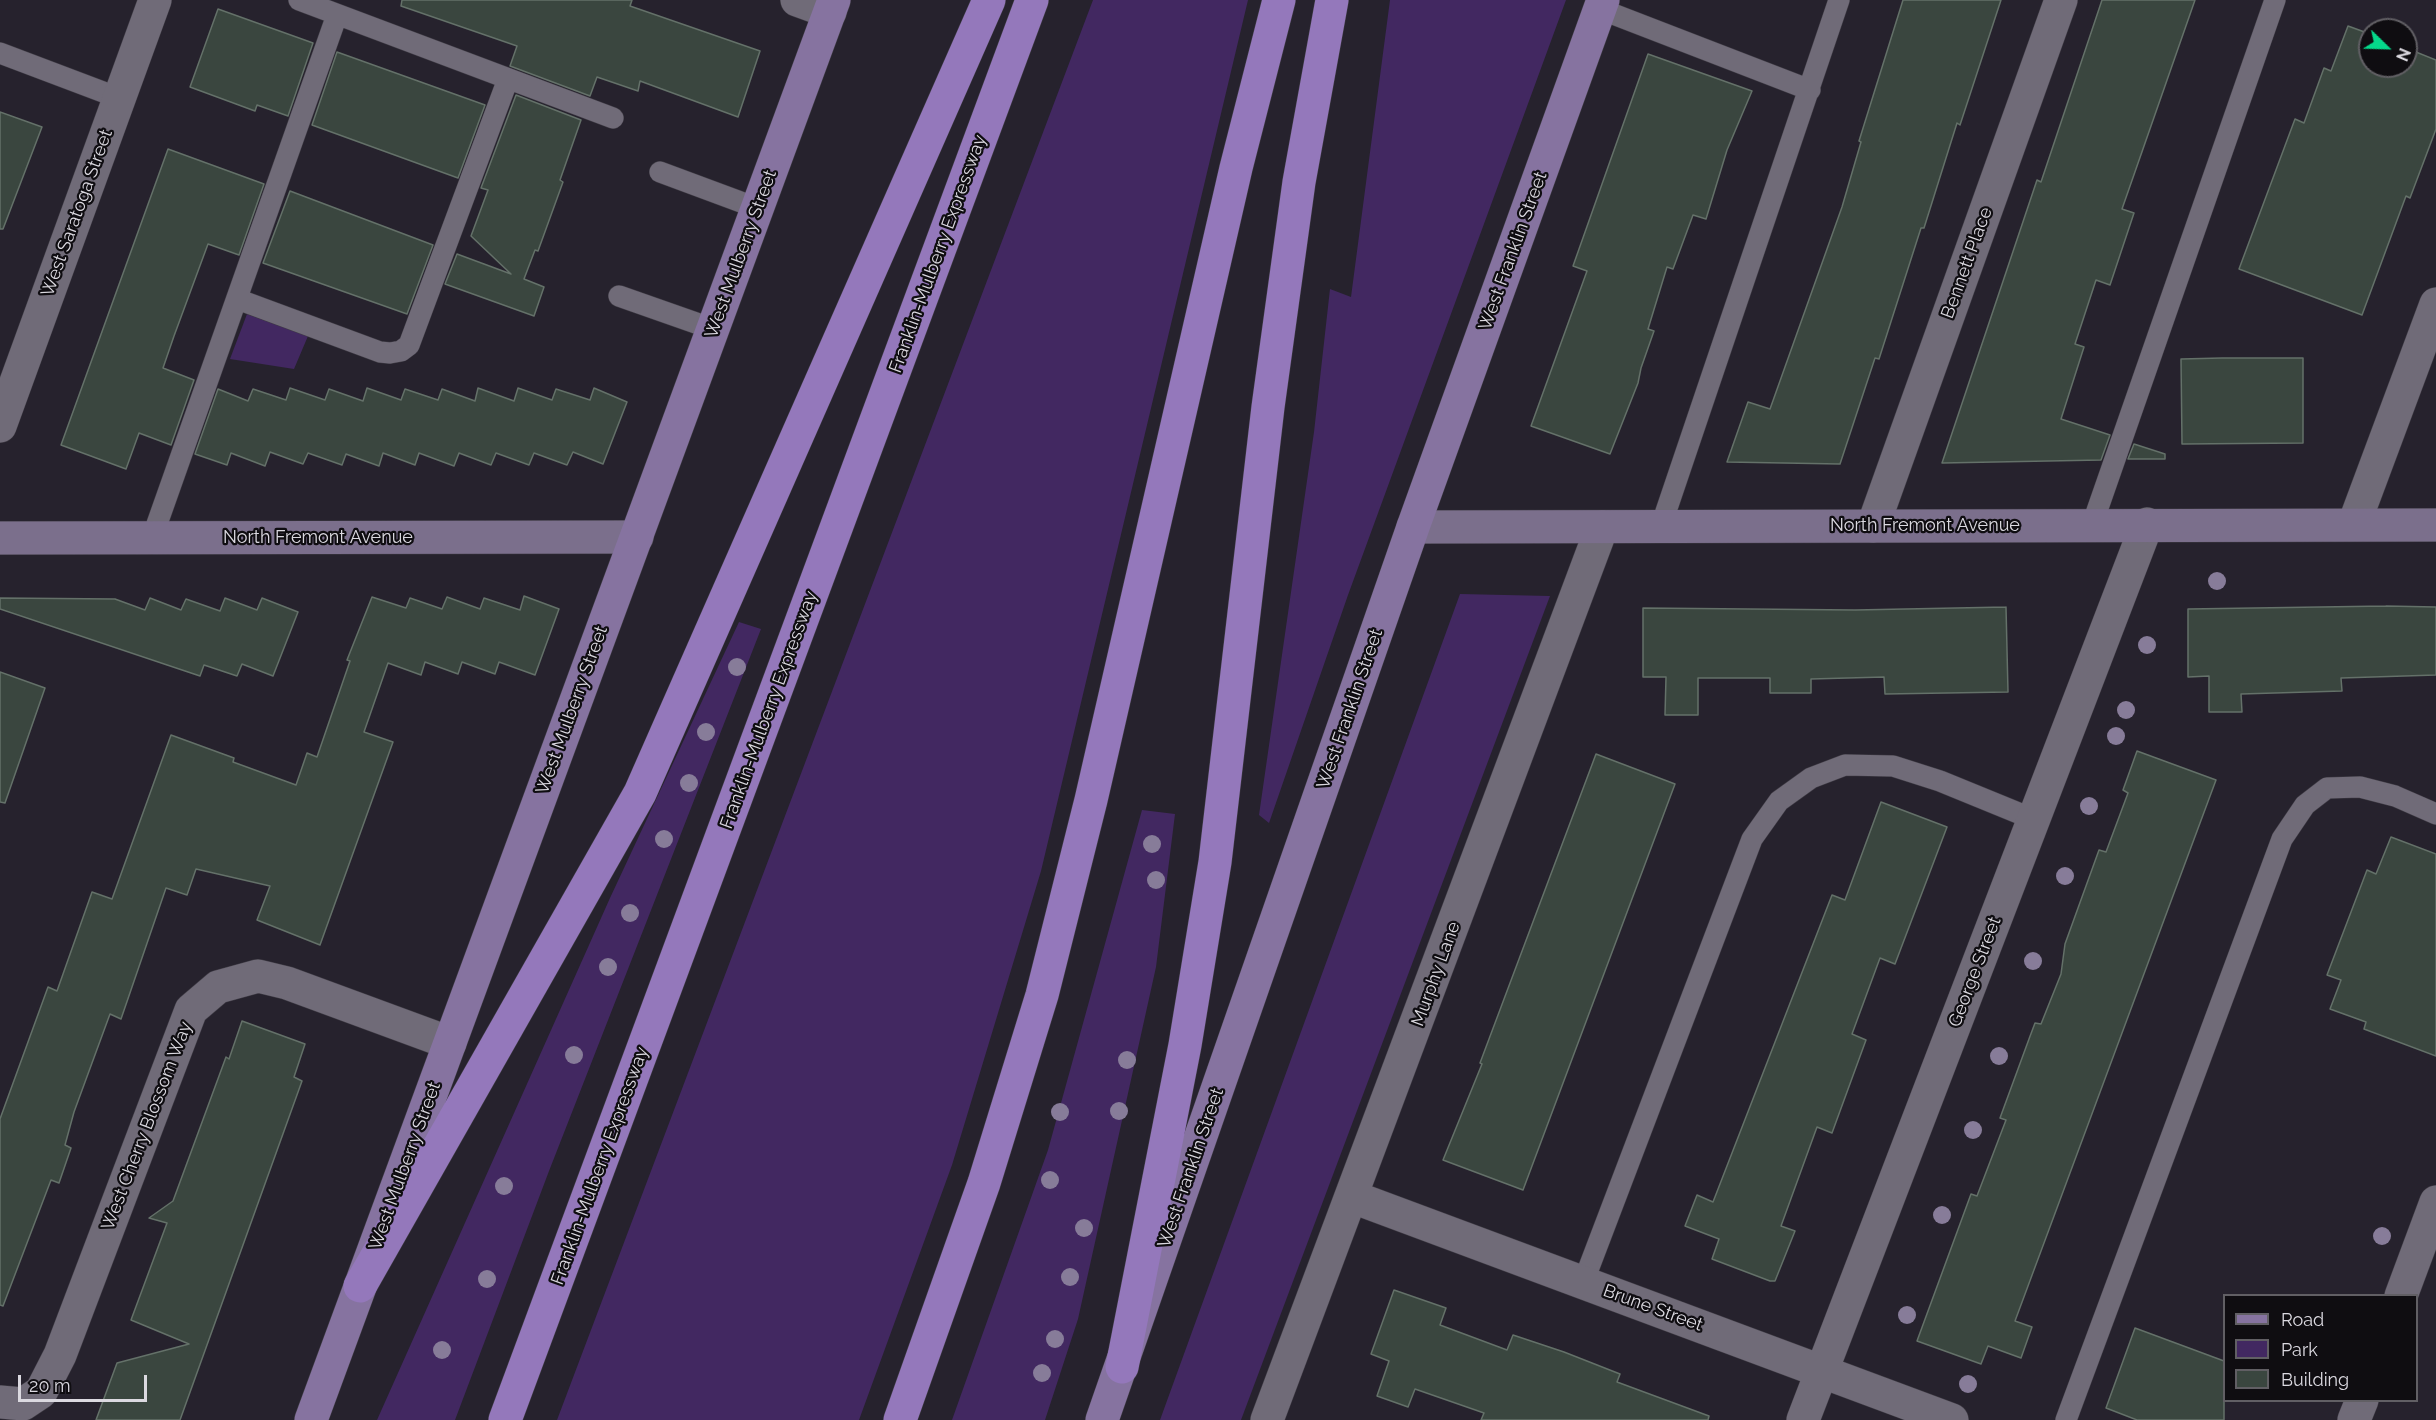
<!DOCTYPE html>
<html>
<head>
<meta charset="utf-8">
<style>
	body { margin:0 }
	#map { position:relative; width:2436px; height:1420px; overflow:hidden; background:#26222d; font-family:Raleway,sans-serif }
	canvas { display:block }
	.legend { position:absolute; left:2223px; top:1294px; width:195px; height:108px; box-sizing:border-box; background:#0f0d11; border:2px solid #615f64; margin:0; padding:8px 10px; list-style:none; font-size:18px; color:#dbd9e0 }
	.legend li { display:flex; align-items:center; gap:12px; height:30px }
	.legend b { width:30px; border:2px solid #615f64 }
	.north { position:absolute; left:2358px; top:18px; width:60px; height:60px; box-sizing:border-box; background:#0f0d11; border:2px solid #615f64; border-radius:50%; rotate:113deg; font-size:16px; font-weight:700; line-height:24px; text-align:center; color:#dbd9e0 }
	.north::after { content:''; display:block; margin:auto; width:21px; height:27px; background:#05d98b; clip-path:polygon(50% 0,100% 100%,50% 72%,0 100%) }
	.scale { position:absolute; left:18px; top:1375px; width:129px; height:27px; box-sizing:border-box; border:3px solid #dbd9e0; border-top:0; padding-left:8px; font-size:18px; line-height:21px; white-space:nowrap; color:#dbd9e0; -webkit-text-stroke:4px #0f0d11; paint-order:stroke }
</style>
</head>
<body>
<div id="map">
<canvas width="2436" height="1420"></canvas>
<ul class="legend">
<li><b style="height:8px;background:#8673a0"></b>Road</li>
<li><b style="height:16px;background:#422861"></b>Park</li>
<li><b style="height:16px;background:#3a463f"></b>Building</li>
</ul>
<div class="north">N</div>
<div class="scale">20 m</div>
</div>
<script>
const ctx = document.querySelector('canvas').getContext('2d');
ctx.lineJoin = 'round';
function paint(path, color) { ctx.fillStyle = color; ctx.fill(path, 'evenodd'); }
const shape = rows => new Path2D(rows.map(r => 'M' + r).join(''));
function trace(path, color, width, dash) { ctx.strokeStyle = color; ctx.lineWidth = width; ctx.lineCap = dash ? 'butt' : 'round'; ctx.setLineDash(dash || []); ctx.stroke(path); }
function write(font, color, halo, rows, align = 'center') {
  ctx.font = font + ' Raleway,sans-serif'; ctx.lineWidth = 4.5; ctx.setLineDash([]); ctx.textBaseline = 'middle'; ctx.strokeStyle = halo; ctx.fillStyle = color; for (const [text, x, y, turn = 0] of rows) {
    ctx.save(); ctx.translate(x, y); ctx.rotate((+turn || 0) * Math.PI / 180); ctx.textAlign = isNaN(turn) ? turn : align; if (halo) ctx.strokeText(text, 0, 0); ctx.fillText(text, 0, 0); ctx.restore();
  }
}
const green = shape([
	[1093,0,1248,0,1041,871,952,1165,859,1420,557,1420],
	[1390,0,1566,0,1348,595,1269,823,1259,815,1314,432,1330,289,1351,297],
	[247,314,308,336,294,369,230,359],
	[1460,594,1550,596,1241,1420,1160,1420],
	[739,622,761,629,549,1171,455,1420,377,1420,610,898],
	[1142,810,1175,814,1156,967,1078,1319,1045,1420,952,1420,1048,1150]
]);
const building = shape([
	[402,0,632,0,630,6,760,51,738,117,640,81,638,91,597,77,590,96,510,66,517,46,401,6,402,0],
	[1903,0,2001,0,1960,125,1957,123,1924,228,1921,228,1879,359,1875,358,1840,464,1727,462,1748,402,1770,409,1842,207,1861,142,1859,141,1903,0],
	[2102,0,2195,0,2122,209,2134,213,2110,285,2096,280,2075,344,2084,347,2061,419,2110,435,2101,460,1942,463,2037,180,2041,182,2102,0],
	[218,9,313,43,288,116,257,105,255,111,190,87,218,9],
	[2348,26,2370,34,2370,66,2406,66,2406,48,2436,60,2436,129,2410,198,2406,196,2362,315,2239,269,2295,119,2304,123,2324,68,2331,71,2348,26],
	[337,52,485,105,458,178,312,125,337,52],
	[1648,54,1752,91,1727,150,1706,219,1693,215,1673,269,1667,267,1648,329,1654,331,1641,368,1638,383,1610,454,1531,426,1587,271,1573,266,1648,54],
	[516,95,581,120,560,180,563,182,538,251,535,250,524,279,544,287,534,316,445,284,457,254,511,274,471,236,488,190,481,188,516,95],
	[0,112,42,127,3,229,0,229,0,112],
	[168,149,264,184,239,255,208,244,174,336,163,368,194,380,171,445,139,433,126,469,61,445,168,149],
	[290,191,433,245,407,314,263,263,290,191],
	[2222,358,2303,358,2303,443,2182,444,2181,359,2222,358],
	[290,388,325,400,329,389,363,401,367,388,401,400,405,389,438,400,442,389,475,401,478,388,514,401,518,388,552,400,556,389,590,400,594,388,627,402,603,464,573,452,567,465,534,453,529,465,496,453,491,465,459,453,454,466,419,453,415,465,383,453,379,466,346,454,342,465,308,453,303,464,270,452,265,466,231,453,227,465,195,454,218,389,248,401,253,389,286,400,290,388],
	[2134,444,2165,454,2165,459,2128,459,2134,444],
	[524,596,559,609,535,675,499,662,495,674,462,662,458,674,425,662,421,675,388,663,364,732,393,742,320,945,257,920,270,886,196,869,187,895,166,888,121,1019,110,1014,74,1112,65,1145,71,1148,59,1183,51,1180,3,1306,0,1305,0,1119,48,987,57,991,92,892,112,899,171,735,234,758,233,762,296,785,307,753,317,757,350,661,347,660,372,597,406,608,410,598,442,609,447,597,480,609,484,598,520,610,524,596],
	[0,598,115,599,145,610,150,598,181,610,186,599,220,611,225,598,257,610,262,598,298,612,273,676,242,664,237,676,204,665,200,676,0,609,0,598],
	[2386,606,2436,607,2436,675,2341,678,2342,691,2241,694,2242,712,2209,712,2209,676,2188,677,2188,609,2386,606],
	[2006,607,2008,692,1885,694,1884,677,1811,679,1811,693,1770,693,1770,678,1698,678,1698,715,1665,715,1666,677,1643,677,1643,608,1855,610,2006,607],
	[0,672,45,688,5,803,0,802,0,672],
	[2137,751,2216,780,2015,1321,2032,1327,2021,1358,1988,1346,1981,1364,1917,1341,1971,1194,1977,1196,2006,1120,2000,1118,2029,1039,2035,1023,2041,1024,2061,974,2065,944,2099,850,2106,852,2128,793,2123,790,2137,751],
	[1596,754,1675,784,1523,1190,1443,1160,1482,1064,1480,1063,1596,754],
	[1881,802,1947,827,1895,964,1880,958,1852,1034,1866,1040,1832,1133,1817,1127,1781,1226,1795,1231,1775,1281,1770,1281,1712,1259,1719,1239,1685,1226,1697,1195,1713,1202,1832,895,1845,900,1881,802],
	[2391,837,2436,854,2436,1056,2364,1029,2366,1022,2330,1009,2341,980,2327,975,2367,870,2376,874,2391,837],
	[242,1021,305,1044,294,1077,302,1081,180,1420,96,1420,117,1363,189,1344,131,1320,167,1223,149,1218,173,1201,226,1057,229,1059,242,1021],
	[1394,1290,1446,1308,1440,1325,1507,1350,1513,1335,1564,1352,1620,1374,1617,1382,1709,1416,1708,1420,1481,1420,1484,1413,1415,1389,1408,1407,1377,1396,1389,1361,1371,1354,1394,1290],
	[2135,1328,2224,1361,2224,1420,2137,1420,2106,1408,2135,1328]
]);
const service = shape([
	[299,0,613,118],
	[1600,9,1810,90],
	[0,53,119,98],
	[660,172,757,208],
	[619,296,713,329],
	[237,299,380,352,390,353,401,351,409,345,508,79],
	[2092,525,2275,0],
	[1661,526,1839,0],
	[152,538,337,15],
	[1583,1283,1752,839,1779,801,1811,778,1845,765,1893,766,1940,781,2033,819],
	[2066,1420,2282,839,2305,805,2327,788,2360,787,2395,796,2436,814]
]);
const minor = shape([
	[797,0,830,12],
	[0,426,155,0],
	[1873,526,2061,0],
	[1353,1197,1952,1420],
	[2401,1296,2436,1202],
	[0,1402,23,1404,41,1392,60,1355,191,1010,218,987,258,976,287,983,450,1043],
	[1267,1420,1602,527],
	[1803,1420,2147,524],
	[2354,1420,2362,1400]
]);
const tertiary = shape([
	[2354,524,2436,304]
]);
const secondary = shape([
	[1413,527,2436,525],
	[0,538,637,537]
]);
const primary = shape([
	[311,1420,834,0],
	[1102,1420,1413,527,1603,0]
]);
const motorway = shape([
	[360,1286,640,793,989,0],
	[1122,1367,1185,1045,1215,862,1268,407,1299,182,1332,0],
	[505,1420,1032,0],
	[900,1420,984,1183,1042,995,1091,800,1236,168,1279,0]
]);
const trees = [
	[2217,581],
	[2147,645],
	[737,667],
	[2126,710],
	[706,732],
	[2116,736],
	[689,783],
	[2089,806],
	[664,839],
	[1152,844],
	[2065,876],
	[1156,880],
	[630,913],
	[2033,961],
	[608,967],
	[574,1055],
	[1999,1056],
	[1127,1060],
	[1119,1111],
	[1060,1112],
	[1973,1130],
	[1050,1180],
	[504,1186],
	[1942,1215],
	[1084,1228],
	[2382,1236],
	[1070,1277],
	[487,1279],
	[1907,1315],
	[1055,1339],
	[442,1350],
	[1042,1373],
	[1968,1384]
];
const streetNames = [
	["West Saratoga Street",77,213,-70],
	["West Franklin Street",1513,251,-70],
	["West Mulberry Street",741,254,-70],
	["Franklin-Mulberry Expressway",938,254,-70],
	["Bennett Place",1967,263,-70],
	["North Fremont Avenue",1925,526],
	["North Fremont Avenue",318,538],
	["West Franklin Street",1350,709,-71],
	["West Mulberry Street",572,710,-70],
	["Franklin-Mulberry Expressway",769,710,-70],
	["George Street",1975,972,-69],
	["Murphy Lane",1436,974,-70],
	["West Cherry Blossom Way",147,1126,-69],
	["West Mulberry Street",405,1166,-70],
	["Franklin-Mulberry Expressway",600,1166,-70],
	["West Franklin Street",1191,1168,-71],
	["Brune Street",1653,1308,20]
];
paint(green, '#422861');
paint(building, '#3a463f');
trace(building, '#647169', 1.5);
trace(service, '#403d46', 22);
trace(minor, '#403d46', 34);
trace(tertiary, '#403d46', 34);
trace(secondary, '#403d46', 34);
trace(primary, '#403d46', 34);
trace(motorway, '#403d46', 34);
trace(service, '#706b78', 21);
trace(minor, '#706b78', 33);
trace(tertiary, '#706b78', 33);
trace(secondary, '#7b6f8c', 33);
trace(primary, '#8673a0', 33);
trace(motorway, '#9478bb', 33);
ctx.fillStyle = '#877c99';
for (const [x, y] of trees) { ctx.beginPath(); ctx.arc(x, y, 9, 0, 2 * Math.PI); ctx.fill(); }
write('18px', '#dbd9e0', '#0f0d11', streetNames);
</script>
</body>
</html>
